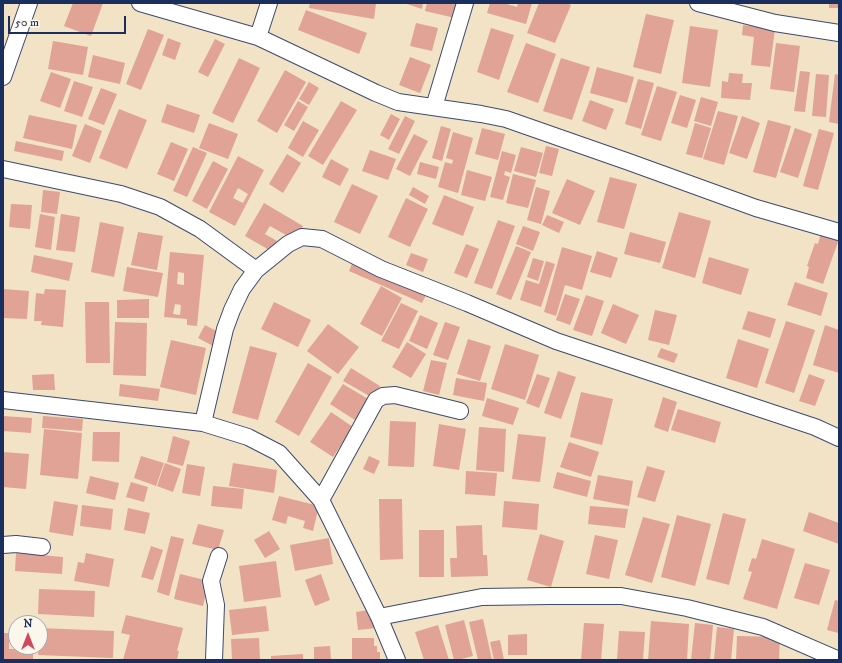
<!DOCTYPE html>
<html>
<head>
<meta charset="utf-8">
<style>
	body { margin:0 }
	#map { position:relative; width:842px; height:663px; overflow:hidden; background:#f2e2c6; font-family:"IM FELL DW Pica",serif }
	canvas { display:block }
	.frame { position:absolute; inset:0; border:4px solid #1b2f5e; pointer-events:none }
	.north { position:absolute; left:8px; top:615px; width:40px; height:40px; box-sizing:border-box; background:#fbf7ec; border:1px solid #a1a7b3; border-radius:50%; rotate:0deg; font-size:11px; font-weight:700; line-height:16px; text-align:center; color:#1b2f5e }
	.north::after { content:''; display:block; margin:auto; width:14px; height:18px; background:#d1495b; clip-path:polygon(50% 0,100% 100%,50% 72%,0 100%) }
	.scale { position:absolute; left:8px; top:16px; width:118px; height:18px; box-sizing:border-box; border:2px solid #1b2f5e; border-top:0; padding-left:5px; font-size:12px; line-height:14px; white-space:nowrap; color:#1b2f5e; -webkit-text-stroke:3px #fbf7ec; paint-order:stroke }
</style>
</head>
<body>
<div id="map">
<canvas width="842" height="663"></canvas>
<div class="frame"></div>
<div class="north">N</div>
<div class="scale">50 m</div>
</div>
<script>
const ctx = document.querySelector('canvas').getContext('2d');
ctx.lineJoin = 'round';
function paint(path, color) { ctx.fillStyle = color; ctx.fill(path, 'evenodd'); }
const shape = rows => new Path2D(rows.map(r => 'M' + r).join(''));
function trace(path, color, width, dash) { ctx.strokeStyle = color; ctx.lineWidth = width; ctx.lineCap = dash ? 'butt' : 'round'; ctx.setLineDash(dash || []); ctx.stroke(path); }
const building = shape([
	[73,3,103,3,91,36,64,26],
	[310,3,376,3,374,19,309,8],
	[404,3,423,3,422,9],
	[427,3,459,3,455,18,425,11],
	[490,3,508,3,507,4,517,7,518,3,532,3,526,24,487,13],
	[539,3,566,3,571,5,555,43,527,33],
	[829,3,839,3,839,8,829,8],
	[306,10,367,33,359,54,298,30],
	[646,14,674,20,661,74,633,67],
	[416,23,438,28,432,51,410,46],
	[743,25,775,29,770,67,751,65,754,37,742,35],
	[690,26,718,30,710,87,682,83],
	[491,28,514,35,499,80,477,72],
	[148,29,164,35,141,90,126,84],
	[168,38,181,43,175,60,162,55],
	[215,39,225,44,208,77,198,72],
	[53,41,88,47,83,75,48,69],
	[526,43,556,54,538,103,507,92],
	[776,43,800,46,794,92,770,89],
	[93,55,125,63,120,84,88,77],
	[410,57,431,65,420,93,399,85],
	[239,58,260,68,233,123,212,113],
	[561,58,590,67,572,120,543,111],
	[597,67,634,77,627,103,590,93],
	[285,70,306,82,277,133,257,121],
	[800,71,810,72,805,112,794,111],
	[51,72,71,79,60,108,40,101],
	[729,73,743,74,742,83,752,83,750,100,721,98,722,81,728,82],
	[816,74,829,75,826,117,812,116],
	[835,74,839,75,839,124,829,122],
	[638,79,654,83,641,129,625,124],
	[74,81,93,87,82,117,64,111],
	[309,82,319,88,309,105,299,99],
	[657,86,677,92,661,141,641,135],
	[101,88,117,94,104,125,88,119],
	[680,95,696,100,687,128,671,123],
	[701,97,718,102,711,126,694,121],
	[590,100,614,109,606,130,582,121],
	[298,101,308,107,294,131,284,125],
	[341,101,357,110,323,165,308,156],
	[167,104,200,115,194,133,161,122],
	[119,109,147,120,127,169,99,158],
	[718,111,738,116,724,165,703,159],
	[391,114,400,119,389,140,380,135],
	[29,115,77,125,72,149,23,138],
	[405,116,415,121,399,154,388,149],
	[742,116,760,123,747,159,729,153],
	[768,120,791,126,776,178,753,172],
	[303,121,319,130,303,157,288,148],
	[209,123,238,134,228,159,199,148],
	[695,123,711,128,702,158,686,154],
	[85,124,102,131,90,163,72,156],
	[441,126,451,129,442,161,432,158],
	[482,128,505,134,498,160,475,154],
	[795,128,812,134,798,178,780,172],
	[819,129,834,133,818,190,803,186],
	[453,132,473,138,458,193,438,187,445,162,452,164,453,160,446,158],
	[414,134,428,141,410,176,396,169],
	[16,141,64,151,62,161,14,151],
	[171,142,188,149,174,181,157,174],
	[546,146,559,149,552,176,539,173],
	[193,147,207,153,187,197,173,191],
	[521,147,543,153,536,177,514,171],
	[370,150,396,159,388,180,362,171],
	[502,151,516,155,511,173,505,171,504,175,510,177,503,200,490,197],
	[287,154,301,163,283,193,269,184],
	[238,156,264,170,235,226,209,212],
	[238,188,248,194,243,203,233,198],
	[331,159,349,169,340,186,322,177],
	[213,161,228,169,207,209,192,201],
	[420,162,439,167,436,179,417,174],
	[467,170,492,177,485,201,461,195],
	[513,174,536,180,528,208,506,203],
	[610,177,637,184,624,229,597,222],
	[567,179,595,191,580,225,552,213],
	[352,184,378,196,360,234,334,222],
	[413,187,429,196,425,204,409,195],
	[536,187,550,191,541,224,527,220],
	[43,190,60,192,57,214,41,212],
	[444,195,474,207,463,236,432,224],
	[406,198,428,209,410,247,388,237],
	[264,203,303,226,295,240,270,226,265,234,277,241,271,251,245,236],
	[11,204,32,205,30,229,9,227],
	[679,212,711,221,695,278,662,268],
	[40,214,55,217,51,250,35,247],
	[61,214,80,217,75,252,56,250],
	[547,215,564,222,559,233,542,225],
	[498,220,515,226,492,289,474,283],
	[100,222,124,227,114,277,91,272],
	[523,226,540,232,533,251,516,244],
	[138,232,163,236,157,270,131,265],
	[630,232,666,242,660,263,624,254],
	[821,233,839,239,823,284,806,278,809,267,807,266,815,243,818,244],
	[466,244,479,249,467,278,454,273],
	[516,246,531,252,511,300,496,294],
	[562,247,592,256,582,290,565,285,556,316,544,312],
	[597,251,618,258,611,278,590,272],
	[170,252,204,255,197,326,187,325,187,319,164,317],
	[178,272,184,273,184,285,177,284],
	[175,304,181,305,180,315,173,314],
	[411,253,428,259,423,272,406,265],
	[34,255,73,263,69,281,31,272],
	[709,257,749,269,741,295,702,283],
	[533,258,544,261,538,281,527,277],
	[354,259,428,291,422,303,349,271],
	[546,261,555,264,541,307,520,300,526,280,539,284],
	[127,267,163,273,158,297,123,291],
	[795,282,828,293,821,316,787,305],
	[381,286,402,298,382,336,360,324],
	[3,289,29,291,27,319,3,318],
	[45,289,66,290,63,327,41,325,42,321,34,321,36,293,44,294],
	[565,294,580,299,570,325,556,320],
	[586,295,604,301,592,336,573,330],
	[149,299,149,318,117,318,117,300],
	[85,302,109,302,110,363,86,363],
	[274,302,311,320,298,347,261,329],
	[401,303,418,311,399,349,381,341],
	[613,304,639,315,626,344,601,333],
	[655,310,677,315,669,345,648,340],
	[748,311,776,319,770,338,742,329],
	[420,315,438,323,427,349,409,341],
	[786,321,815,330,794,393,765,383],
	[115,322,147,323,146,376,113,375],
	[445,322,460,327,448,360,433,355],
	[328,324,359,347,338,374,307,351],
	[205,325,222,334,215,347,198,338],
	[825,325,839,330,839,373,813,365],
	[468,339,491,346,480,381,457,374],
	[738,339,769,349,757,388,726,378],
	[171,340,206,348,196,395,160,387],
	[407,342,426,354,411,378,392,367],
	[505,344,539,355,525,400,491,389],
	[250,346,277,353,258,420,232,413],
	[661,348,678,354,674,363,657,357],
	[431,360,447,363,439,395,423,391],
	[308,363,332,377,299,436,275,422],
	[351,368,380,386,373,398,343,381],
	[558,371,576,377,561,419,544,413],
	[54,374,55,390,33,390,32,375],
	[537,374,550,378,539,408,526,403],
	[809,374,825,380,815,406,799,401],
	[456,378,487,383,484,401,453,395],
	[120,384,160,389,158,401,119,396],
	[343,384,368,399,355,420,330,404],
	[581,392,613,399,602,445,570,437],
	[663,397,677,402,668,432,654,427],
	[487,398,519,408,513,425,482,416],
	[678,409,721,422,715,443,671,430],
	[331,412,353,427,333,457,310,442],
	[3,416,32,418,31,433,3,431],
	[43,416,83,419,82,431,42,428],
	[390,421,416,422,414,467,388,466],
	[439,424,466,429,459,470,433,466],
	[479,427,506,429,504,472,476,470],
	[44,429,82,433,78,479,40,475],
	[93,432,120,432,119,462,92,461],
	[518,434,546,437,540,482,512,479],
	[173,436,190,441,183,466,167,462],
	[569,442,599,452,591,477,560,467],
	[3,452,29,454,26,489,3,487],
	[141,456,164,463,156,486,134,478],
	[369,456,380,461,374,474,363,469],
	[165,463,181,469,173,492,157,486],
	[233,463,277,470,274,493,229,486],
	[187,464,205,467,200,496,182,493],
	[647,466,665,471,655,502,637,497],
	[466,471,497,473,495,496,465,494],
	[557,472,591,481,587,497,553,488],
	[598,475,633,481,629,506,593,499],
	[90,476,119,483,115,500,86,493],
	[131,482,148,487,144,502,126,497],
	[213,486,244,489,242,509,211,506],
	[279,496,319,506,313,531,303,528,305,521,288,516,286,524,272,520],
	[379,499,402,499,403,559,380,560],
	[54,501,78,505,73,536,49,532],
	[504,501,539,504,537,530,502,527],
	[82,505,113,509,111,530,80,526],
	[590,506,628,509,625,528,588,524],
	[128,508,150,513,145,534,124,530],
	[809,512,839,523,839,544,803,531],
	[723,513,746,519,729,585,706,579],
	[677,515,711,524,695,586,661,577],
	[643,517,670,524,652,583,625,575],
	[198,524,224,530,218,550,192,544],
	[482,525,483,555,487,555,488,576,451,577,450,558,457,558,456,526],
	[419,530,444,530,444,577,419,577],
	[269,531,280,549,265,558,254,540],
	[540,534,564,541,551,587,527,580],
	[595,535,618,540,609,579,586,574],
	[171,536,184,539,169,596,157,592],
	[329,538,333,564,295,571,290,545],
	[762,539,795,549,777,609,743,599,752,572,748,571,752,558,756,559],
	[151,546,163,550,153,580,141,577],
	[16,553,63,557,62,574,15,571],
	[86,553,114,559,109,587,74,581,78,562,84,563],
	[276,561,281,597,244,602,239,566],
	[805,563,830,570,819,605,794,598],
	[180,574,209,581,203,606,174,599],
	[321,574,330,600,315,606,305,580],
	[39,589,95,591,94,617,38,614],
	[835,600,839,601,838,633,827,630],
	[266,606,269,631,232,635,229,610],
	[374,609,376,628,358,630,356,612],
	[126,615,183,628,177,651,179,651,177,660,123,660,130,635,121,633],
	[483,619,492,660,478,660,469,622],
	[464,620,473,656,458,660,454,660,445,625],
	[651,621,689,624,687,660,648,660],
	[584,623,604,624,601,660,581,660],
	[695,623,713,625,710,660,691,660],
	[438,625,449,660,424,660,415,632],
	[717,627,734,629,731,660,714,660],
	[40,628,114,631,113,658,38,655,39,647,40,647],
	[619,631,645,632,643,660,617,660],
	[3,633,16,633,16,635,9,635,9,649,18,649,18,647,33,647,33,660,3,660],
	[527,634,527,655,508,655,508,635],
	[737,636,780,637,779,660,736,660],
	[259,638,260,660,232,660,231,639],
	[352,638,374,638,374,646,377,646,377,652,380,652,380,660,352,660],
	[500,640,504,660,494,660,490,642],
	[330,646,331,660,314,660,314,647],
	[303,654,303,660,271,660,271,656]
]);
const minor = shape([
	[140,3,258,37,376,93,398,102,481,114,506,119,629,162,756,208,839,232],
	[698,3,775,23,839,33],
	[258,37,269,3],
	[3,77,29,3],
	[434,107,465,3],
	[3,169,121,194,160,207,200,229,256,270],
	[3,400,203,423,248,437,279,453,321,500,379,617,397,660],
	[203,423,225,329,232,310,242,289,256,270,288,244,302,237,322,239,381,269,467,303,556,341,815,427,839,438],
	[321,500,376,400,383,396,395,395,460,411],
	[3,545,16,544,42,547],
	[379,617,482,597,550,596,621,596,687,608,763,627,839,660],
	[214,660,216,605,211,581,219,556]
]);
paint(building, '#e0a396');
trace(minor, '#3b4a6e', 18);
trace(minor, '#fff', 16);
</script>
</body>
</html>
